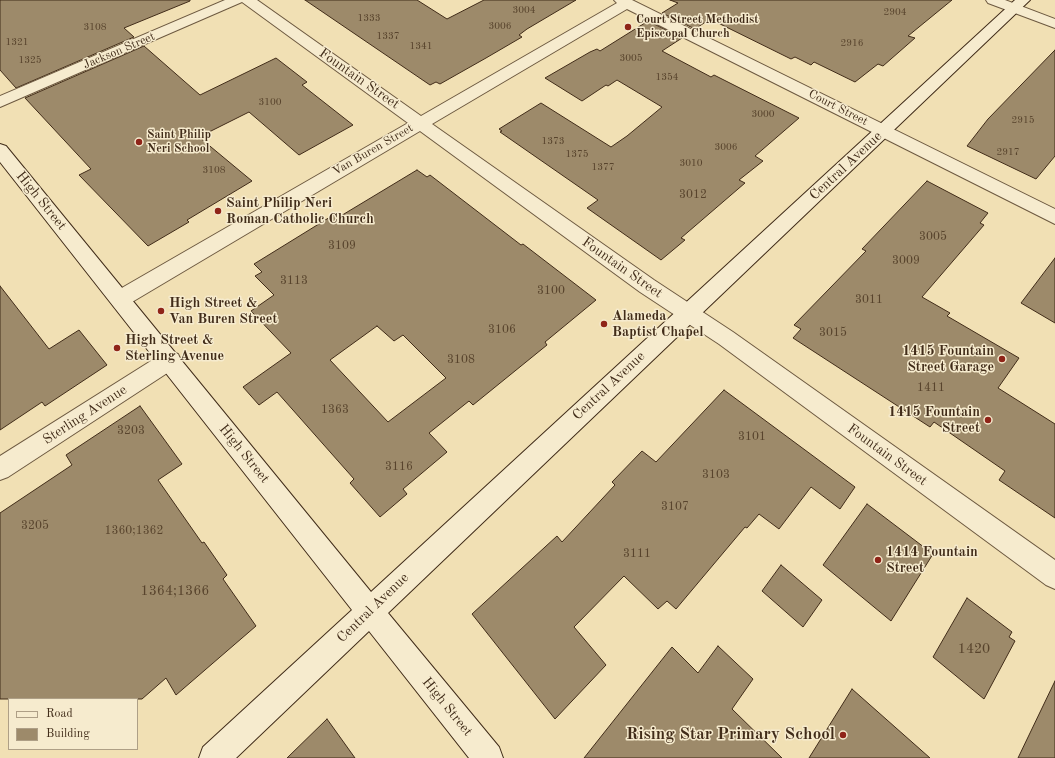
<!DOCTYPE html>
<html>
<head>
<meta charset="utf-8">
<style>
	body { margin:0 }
	#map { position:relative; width:1055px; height:758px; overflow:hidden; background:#f1e0b4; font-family:"Old Standard TT",serif }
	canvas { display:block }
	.legend { position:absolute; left:8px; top:698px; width:130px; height:52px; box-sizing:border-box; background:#f6ebce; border:1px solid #ae9f86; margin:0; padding:5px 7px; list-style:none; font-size:12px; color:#412c19 }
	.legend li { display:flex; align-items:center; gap:8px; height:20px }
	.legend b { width:20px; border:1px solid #ae9f86 }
</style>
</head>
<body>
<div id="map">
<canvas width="1055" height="758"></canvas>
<ul class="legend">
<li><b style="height:5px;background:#f6ebce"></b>Road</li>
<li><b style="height:11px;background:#9d8a6a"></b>Building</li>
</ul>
</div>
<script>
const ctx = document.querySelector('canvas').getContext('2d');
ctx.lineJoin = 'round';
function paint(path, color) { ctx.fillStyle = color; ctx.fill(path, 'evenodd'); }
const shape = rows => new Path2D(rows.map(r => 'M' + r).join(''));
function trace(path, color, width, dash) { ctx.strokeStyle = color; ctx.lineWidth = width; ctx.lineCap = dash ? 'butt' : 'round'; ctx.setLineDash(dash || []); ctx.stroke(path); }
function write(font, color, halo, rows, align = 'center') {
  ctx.font = font + ' "Old Standard TT",serif'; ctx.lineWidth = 3; ctx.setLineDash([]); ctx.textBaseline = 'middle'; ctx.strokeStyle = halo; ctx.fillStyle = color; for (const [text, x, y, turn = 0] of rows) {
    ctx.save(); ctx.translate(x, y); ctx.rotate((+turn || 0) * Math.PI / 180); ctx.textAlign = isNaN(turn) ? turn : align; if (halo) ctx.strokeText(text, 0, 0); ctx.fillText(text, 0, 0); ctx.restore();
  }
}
const building = shape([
	[0,0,190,0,190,1,124,28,134,37,16,88,0,70,0,0],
	[305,0,417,0,447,19,484,0,576,0,527,29,519,35,522,37,486,58,440,84,436,82,430,85,305,0],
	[670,0,952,0,908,36,915,38,883,66,878,64,855,82,814,62,811,65,795,57,791,59,710,19,695,29,662,13,678,3,670,0],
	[648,21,682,38,662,51,711,77,714,75,799,118,755,156,763,161,739,180,745,183,681,238,685,240,661,260,587,208,598,200,500,132,502,131,499,129,541,103,611,147,627,136,662,107,617,80,608,86,606,85,582,101,545,78,590,52,597,49,600,51,648,21],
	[144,46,200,95,276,58,307,82,302,85,353,125,299,155,249,112,199,137,252,181,187,220,189,222,148,246,79,175,91,169,25,98,144,46],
	[1055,50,1055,156,1036,179,967,146,988,119,1055,50],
	[417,170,427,177,430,175,521,245,523,244,596,300,545,342,547,345,473,405,469,401,429,433,447,452,403,489,407,494,380,517,350,483,354,479,277,392,259,405,243,387,291,353,251,311,274,295,255,276,262,272,254,264,335,214,339,217,417,170],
	[377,326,394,341,403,335,446,378,388,422,330,360,377,326],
	[927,181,988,213,980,223,984,225,922,297,950,313,947,316,1019,358,998,388,1055,424,1055,518,999,480,1005,471,934,422,930,427,793,338,801,329,794,325,866,251,862,249,927,181],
	[1055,258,1055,323,1021,303,1055,258],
	[0,286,49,349,79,330,107,365,45,406,42,402,0,430,0,286],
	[724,390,855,487,840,509,811,487,779,529,759,514,747,528,745,527,676,609,667,601,658,609,624,576,574,627,606,665,555,719,472,614,557,536,562,542,615,485,612,482,642,451,656,462,724,390],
	[140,406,182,464,158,480,202,543,204,542,227,575,223,579,256,626,176,695,166,678,142,699,0,699,0,513,72,465,66,455,140,406],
	[867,504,933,554,891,621,823,565,867,504],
	[781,565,822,600,803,627,762,591,781,565],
	[967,598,1012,632,1009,637,1015,641,984,699,933,657,967,598],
	[718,646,753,679,732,709,782,758,584,758,672,647,698,673,718,646],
	[1055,681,1055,758,1018,758,1055,681],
	[852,689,930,758,809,758,852,689],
	[327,719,355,758,287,758,327,719]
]);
const street = shape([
	[225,0,257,0,421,116,617,3,614,0,632,0,1055,209,1055,224,627,9,432,124,654,280,733,332,1055,560,1055,589,1046,585,719,344,640,292,420,131,127,305,120,307,113,305,110,299,113,293,408,123,242,2,0,107,0,96,225,0],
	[986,0,1005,0,1055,19,1055,28,988,3,986,0],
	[170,351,178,354,181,360,178,366,8,477,0,480,0,456,162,354,170,351]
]);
const secondary = shape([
	[1015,0,1030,0,388,613,499,747,503,758,469,758,369,631,236,758,199,758,203,747,352,610,0,162,0,144,6,146,371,592,1015,0]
]);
const markers = [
	[628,27,4,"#8f2418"],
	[139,142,4,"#8f2418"],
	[218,211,4,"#8f2418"],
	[161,311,4,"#8f2418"],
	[604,324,4,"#8f2418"],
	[117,348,4,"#8f2418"],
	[1002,359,4,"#8f2418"],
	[988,420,4,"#8f2418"],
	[878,560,4,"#8f2418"],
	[843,735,4,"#8f2418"]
];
const farNumbernames = [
	["3004",524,10],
	["2904",895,12],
	["1333",369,18],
	["3006",500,26],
	["3108",95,27],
	["1337",388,36],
	["1321",17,42],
	["2916",852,43],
	["1341",421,46],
	["3005",631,58],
	["1325",30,60],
	["1354",667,77],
	["3100",270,102],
	["3000",763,114],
	["2915",1023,120],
	["1373",553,141],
	["3006",726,147],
	["2917",1008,152],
	["1375",577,154],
	["3010",691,163],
	["1377",603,167],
	["3108",214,170]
];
const farPoinames = [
	["Court Street Methodist",636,20],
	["Episcopal Church",636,34],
	["Saint Philip",147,135],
	["Neri School",147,149]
];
const farStreetnames = [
	["Jackson Street",119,51,-23],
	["Court Street",838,108,27],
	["Van Buren Street",373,150,-30]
];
const numberNames = [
	["3012",693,195],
	["3005",933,237],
	["3109",342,246],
	["3009",906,261],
	["3113",294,281],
	["3100",551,291],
	["3011",869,300],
	["3106",502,330],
	["3015",833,333],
	["3108",461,360],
	["1411",931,388],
	["1363",335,410],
	["3203",131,431],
	["3101",752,437],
	["3116",399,467],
	["3103",716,475],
	["3107",675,507],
	["3205",35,526],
	["1360;1362",134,531],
	["3111",637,554]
];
const streetNames = [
	["Fountain Street",359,79,35],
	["Central Avenue",846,166,-43],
	["High Street",41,201,51],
	["Fountain Street",622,268,35],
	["Central Avenue",609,386,-43],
	["Sterling Avenue",85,415,-33],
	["High Street",244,454,51],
	["Fountain Street",887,455,36],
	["Central Avenue",373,608,-44],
	["High Street",447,707,51]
];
const poiNames = [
	["Saint Philip Neri",226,203],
	["Roman Catholic Church",226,219],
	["High Street &",169,303],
	["Van Buren Street",169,319],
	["Alameda",612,316],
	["Baptist Chapel",612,332],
	["High Street &",125,340],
	["Sterling Avenue",125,356],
	["1415 Fountain",994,351,"right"],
	["Street Garage",994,367,"right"],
	["1415 Fountain",980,412,"right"],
	["Street",980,428,"right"],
	["1414 Fountain",886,552],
	["Street",886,568]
];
const nearNumbernames = [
	["1364;1366",175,591],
	["1420",974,649]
];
const nearPoinames = [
	["Rising Star Primary School",835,735]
];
paint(building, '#9d8a6a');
trace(building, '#412c19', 1);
trace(street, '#6d5940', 2);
trace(secondary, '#412c19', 2);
paint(street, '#f6ebce');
paint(secondary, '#f6ebce');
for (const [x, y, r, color] of markers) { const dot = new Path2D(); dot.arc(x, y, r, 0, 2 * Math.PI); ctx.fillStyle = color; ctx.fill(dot); trace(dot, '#f6ebce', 1.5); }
write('10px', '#58442d', null, farNumbernames);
write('bold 12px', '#412c19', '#f6ebce', farPoinames, 'left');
write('12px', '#412c19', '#f6ebce', farStreetnames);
write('12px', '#58442d', null, numberNames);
write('14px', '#412c19', '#f6ebce', streetNames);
write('bold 14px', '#412c19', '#f6ebce', poiNames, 'left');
write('14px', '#58442d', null, nearNumbernames);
write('bold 17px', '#412c19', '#f6ebce', nearPoinames, 'right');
</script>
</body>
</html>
